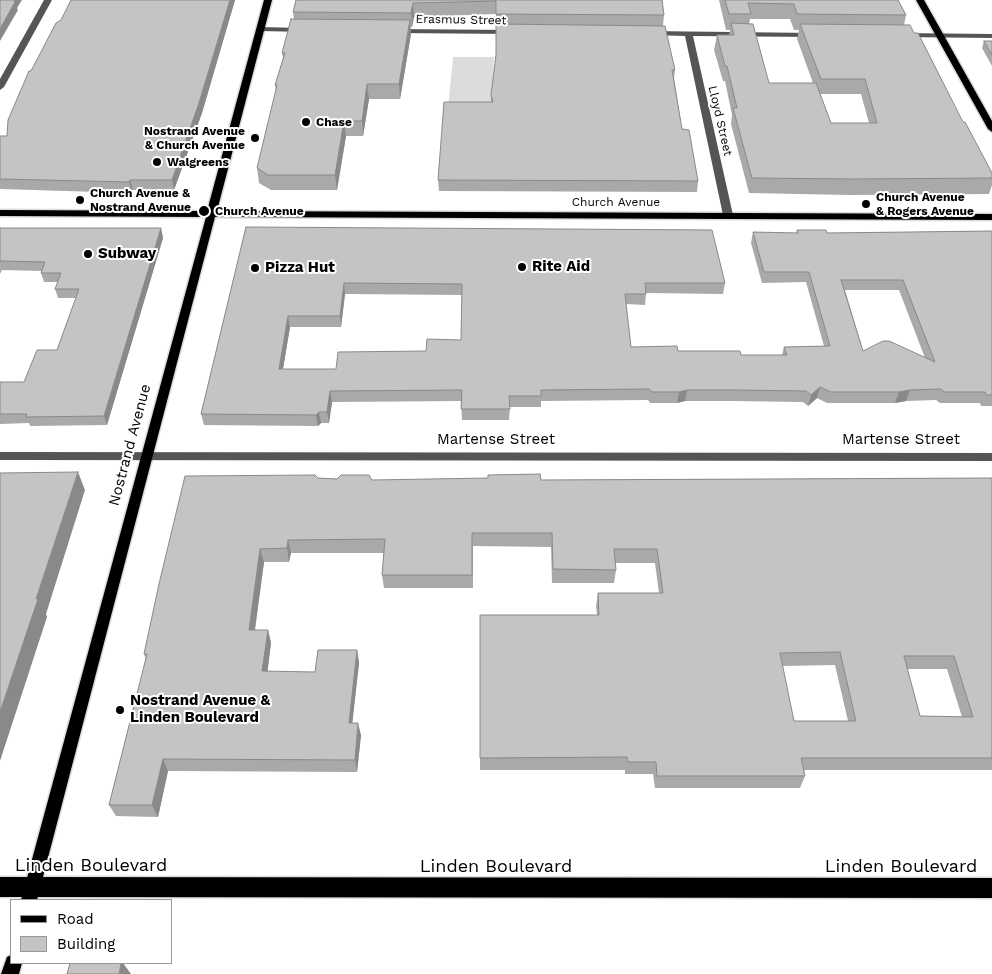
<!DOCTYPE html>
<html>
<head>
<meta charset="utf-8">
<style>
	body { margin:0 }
	#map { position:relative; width:992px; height:974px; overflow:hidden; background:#fff; font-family:"Work Sans",sans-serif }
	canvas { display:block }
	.legend { position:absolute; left:10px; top:899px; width:162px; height:65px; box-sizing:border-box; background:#fff; border:1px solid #999; margin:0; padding:6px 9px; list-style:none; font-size:15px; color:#000 }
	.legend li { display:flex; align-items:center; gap:10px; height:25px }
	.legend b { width:25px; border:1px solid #999 }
</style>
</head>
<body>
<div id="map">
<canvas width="992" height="974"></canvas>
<ul class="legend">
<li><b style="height:6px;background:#000"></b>Road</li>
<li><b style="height:14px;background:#c4c4c4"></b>Building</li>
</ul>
</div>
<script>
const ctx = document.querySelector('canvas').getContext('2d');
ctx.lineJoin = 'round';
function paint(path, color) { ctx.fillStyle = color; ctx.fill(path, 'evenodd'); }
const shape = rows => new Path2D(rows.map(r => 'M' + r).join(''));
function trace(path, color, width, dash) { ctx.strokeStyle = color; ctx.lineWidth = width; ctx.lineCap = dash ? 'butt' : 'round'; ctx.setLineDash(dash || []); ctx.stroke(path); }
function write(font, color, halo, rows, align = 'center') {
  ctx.font = font + ' "Work Sans",sans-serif'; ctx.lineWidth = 4; ctx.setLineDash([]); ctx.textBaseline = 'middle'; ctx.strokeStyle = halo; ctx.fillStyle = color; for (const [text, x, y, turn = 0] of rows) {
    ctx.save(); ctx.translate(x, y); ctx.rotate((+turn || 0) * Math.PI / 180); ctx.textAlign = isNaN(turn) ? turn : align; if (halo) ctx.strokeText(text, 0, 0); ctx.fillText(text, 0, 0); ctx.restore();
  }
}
const green = shape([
	[453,57,494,57,492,108,448,108]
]);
const minor = shape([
	[44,0,52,0,4,87,0,90,0,79,44,0],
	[257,27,305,28,309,30,305,32,260,31,257,31,257,27],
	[392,29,513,30,517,32,513,34,395,33,392,33,392,29],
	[647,31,815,33,819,35,815,37,693,36,733,215,731,217,725,217,723,215,685,36,650,35,646,33,647,31],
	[900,33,992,34,992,38,903,37,900,37,900,33],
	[0,452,992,453,992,461,0,460,0,452]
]);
const major = shape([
	[264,0,272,0,217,211,992,214,992,220,215,217,37,900,21,900,206,217,0,216,0,210,207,211,264,0],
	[916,0,924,0,992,121,992,132,988,129,916,0],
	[11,955,11,963,22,963,19,974,1,974,7,957,11,955]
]);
const highway = shape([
	[0,877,992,878,992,898,0,897,0,877]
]);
const wall = shape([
	[71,0,235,0,202,113,174,190,133,190,132,193,0,189,0,136,7,136,31,71,61,20],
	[296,0,662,0,664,15,663,26,675,70,674,78,682,129,698,181,697,192,439,191,438,180,491,102,491,95,496,55,496,14,414,17,412,27,410,27,411,34,400,99,369,99,363,136,346,136,337,190,271,190,259,183,257,168,276,91,275,85,283,58,282,53,294,19,293,12],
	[719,0,898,0,906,15,904,25,963,122,992,173,992,185,989,194,850,195,749,193,731,124,732,115,725,81,723,81,714,50,717,35,729,35,730,30,726,30],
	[750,19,790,19,794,30,799,30,797,39,813,83,769,83,749,24],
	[820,94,861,94,869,123,831,123],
	[984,41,992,41,992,66,982,48],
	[246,227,725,283,723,294,646,293,645,305,626,304,631,347,678,351,741,355,782,355,784,347,824,346,806,282,762,283,751,243,753,232,796,233,797,230,827,233,992,231,992,406,981,406,980,403,940,403,936,400,906,401,895,403,827,403,817,398,808,406,803,402,734,401,685,401,677,403,650,403,648,400,541,401,541,407,510,407,509,420,462,420,461,401,332,402,329,423,321,423,318,426,204,425,201,414],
	[845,290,899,290,925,358,863,351],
	[345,294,462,295,461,340,426,351,336,369,283,369,290,327,341,327],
	[0,228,161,228,163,238,107,425,30,426,29,423,0,424,0,382,24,382,57,350,76,298,58,298,55,289,58,282,44,282,41,273,41,271,2,270,0,274],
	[318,478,372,480,541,480,992,478,992,770,804,770,805,776,800,788,655,788,653,774,625,774,625,770,480,770,480,758,597,615,596,606,598,593,659,593,655,563,615,563,616,570,614,583,552,583,551,547,473,546,473,588,384,588,382,575,384,553,291,553,289,562,264,562,255,630,268,630,271,643,267,672,315,672,357,650,359,663,352,723,361,735,357,772,168,771,158,817,116,816,109,805,146,659,144,654],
	[835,665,848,721,794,721,782,666],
	[907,669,947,669,962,717,920,716]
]);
const shadedWall = shape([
	[15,0,22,0,17,8,18,10,0,41,0,29],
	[230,0,235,0,202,113,174,190,172,180],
	[413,3,414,17,412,27,411,13],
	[410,20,411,34,400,99,399,84],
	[367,84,369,99,363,136,362,121],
	[344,121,346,136,337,190,335,175],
	[130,180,133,190,132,193,129,182],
	[161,228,163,238,107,425,104,416],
	[344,283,345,294,341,327,340,316],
	[288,316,290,327,281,380,279,369],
	[820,387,817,398,808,406,811,395],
	[687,390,685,401,677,403,679,392],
	[910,390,906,401,895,403,899,392],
	[330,391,332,402,329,423,327,412],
	[319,412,321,423,318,426,316,415],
	[78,472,85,490,46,614,47,617,0,761,0,712,36,599],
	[288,540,291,553,289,562,287,548],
	[260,549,264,562,253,643,249,630],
	[268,630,271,643,266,684,262,671],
	[357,650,359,663,351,735,349,723],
	[358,723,361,735,357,772,355,760],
	[163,759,168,771,158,817,152,805],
	[121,963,123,963,131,974,119,974]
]);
const building = shape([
	[0,0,15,0,14,2,15,2,0,29,0,0],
	[71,0,230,0,199,103,172,180,130,180,129,182,0,179,0,136,7,136,8,120,29,71,31,71,56,23,61,20,71,0],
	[296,0,662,0,664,15,496,14,496,1,413,3,411,13,293,12,296,0],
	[725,0,898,0,906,15,797,14,794,4,748,3,751,14,729,14,725,0],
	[291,19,410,20,399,84,367,84,362,121,344,121,335,175,268,175,257,168,277,85,275,85,285,53,282,53,291,19],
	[731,23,753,24,769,83,816,83,831,123,877,123,865,79,821,79,800,24,910,25,914,33,918,33,963,122,965,122,992,173,992,178,854,179,752,178,733,108,737,108,727,66,725,66,717,35,734,35,731,23],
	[496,24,665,26,675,70,672,70,682,129,689,130,698,181,438,180,444,102,493,102,491,95,496,55,496,24],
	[984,41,992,41,992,55,984,41],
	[246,227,712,230,725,283,645,283,646,294,625,294,631,347,677,346,678,351,740,351,741,355,787,355,784,347,830,346,809,272,764,272,753,232,798,233,797,230,826,230,827,233,992,231,992,395,986,395,985,392,944,392,941,389,910,390,899,392,831,392,820,387,811,395,806,391,737,390,687,390,679,392,652,392,649,389,541,390,541,396,509,396,510,409,461,409,462,390,330,391,327,412,319,412,316,415,201,414,246,227],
	[841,280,903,280,935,362,889,341,883,341,863,351,841,280],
	[344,283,462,284,461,340,427,339,426,351,338,352,336,369,279,369,288,316,340,316,344,283],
	[0,228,161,228,104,416,26,417,27,414,0,414,0,382,24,382,37,350,57,350,79,289,55,289,61,273,41,273,45,262,0,261,0,228],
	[78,472,36,599,38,599,0,712,0,473,78,472],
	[540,474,541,480,992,478,992,758,801,758,805,776,657,776,656,762,628,762,627,757,480,758,480,615,599,615,598,593,663,593,657,549,614,549,616,570,553,569,552,533,472,533,472,575,382,575,385,539,288,540,287,548,260,549,249,630,268,630,262,671,315,672,318,650,357,650,349,723,358,723,355,760,163,759,152,805,109,805,147,654,144,654,159,584,185,476,315,475,318,478,337,479,341,475,369,475,372,480,488,478,488,475,540,474],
	[840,652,856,721,794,721,780,653,840,652],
	[904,656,954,656,973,717,920,716,904,656],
	[70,963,121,963,119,974,67,974,70,963]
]);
const markers = [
	[306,122,5,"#000"],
	[255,138,5,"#000"],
	[157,162,5,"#000"],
	[80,200,5,"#000"],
	[866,204,5,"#000"],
	[204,211,6,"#000"],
	[88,254,5,"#000"],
	[522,267,5,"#000"],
	[255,268,5,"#000"],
	[120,710,5,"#000"]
];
const farStreetnames = [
	["Erasmus Street",461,20,1],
	["Lloyd Street",720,121,77],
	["Church Avenue",616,202]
];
const farPoinames = [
	["Chase",316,122],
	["Nostrand Avenue",245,131,"right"],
	["& Church Avenue",245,145,"right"],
	["Walgreens",167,162],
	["Church Avenue &",90,193],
	["Nostrand Avenue",90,207],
	["Church Avenue",876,197],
	["& Rogers Avenue",876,211],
	["Church Avenue",215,211]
];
const poiNames = [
	["Subway",98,254],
	["Rite Aid",532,267],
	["Pizza Hut",265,268],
	["Nostrand Avenue &",130,701],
	["Linden Boulevard",130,718]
];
const streetNames = [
	["Martense Street",496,440],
	["Martense Street",901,440],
	["Nostrand Avenue",130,445,-75]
];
const nearStreetnames = [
	["Linden Boulevard",91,866],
	["Linden Boulevard",496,867],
	["Linden Boulevard",901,867]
];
paint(green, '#dcdcdc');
trace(major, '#dbdbdb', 3);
trace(highway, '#dbdbdb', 3);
paint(minor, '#555');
paint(major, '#000');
paint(highway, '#000');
paint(wall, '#a9a9a9');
paint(shadedWall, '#898989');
paint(building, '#c4c4c4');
trace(building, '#898989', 1);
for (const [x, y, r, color] of markers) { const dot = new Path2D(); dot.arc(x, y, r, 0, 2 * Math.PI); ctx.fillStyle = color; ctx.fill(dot); trace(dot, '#fff', 2); }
write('12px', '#000', '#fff', farStreetnames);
write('bold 12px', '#000', '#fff', farPoinames, 'left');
write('bold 15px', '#000', '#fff', poiNames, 'left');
write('15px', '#000', '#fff', streetNames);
write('18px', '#000', '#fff', nearStreetnames);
</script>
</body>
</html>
